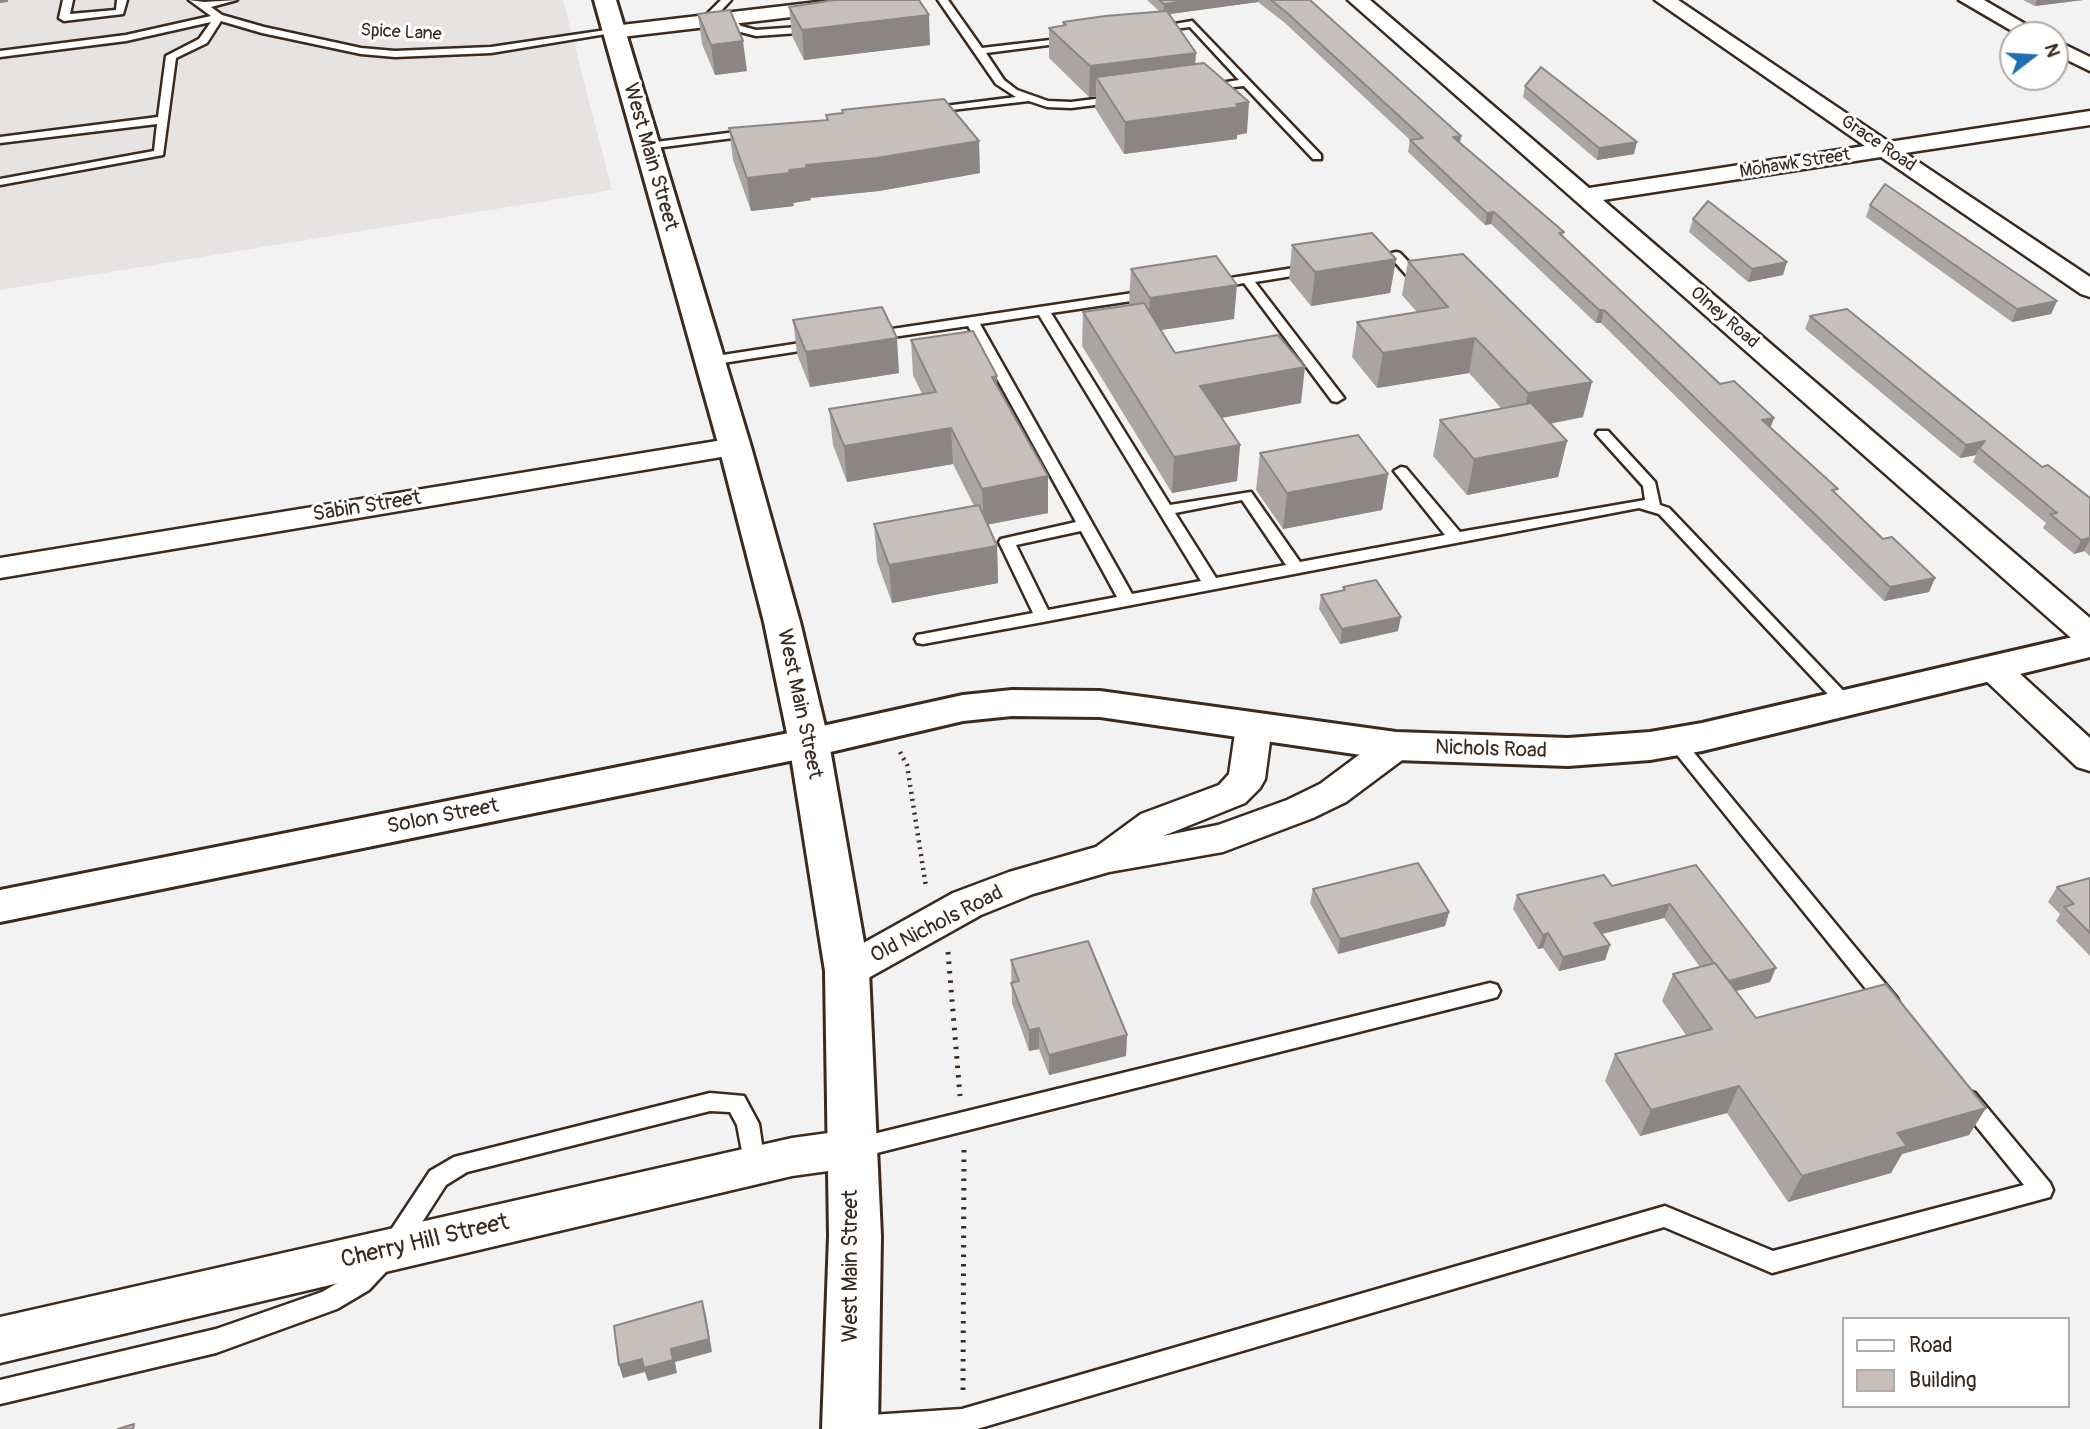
<!DOCTYPE html>
<html>
<head>
<meta charset="utf-8">
<style>
	body { margin:0 }
	#map { position:relative; width:2090px; height:1429px; overflow:hidden; background:#f3f2f2; font-family:Pangolin,sans-serif }
	canvas { display:block }
	.legend { position:absolute; left:1842px; top:1317px; width:228px; height:91px; box-sizing:border-box; background:#fff; border:2px solid #b1aaa5; margin:0; padding:9px 12px; list-style:none; font-size:21px; color:#3b2a1e }
	.legend li { display:flex; align-items:center; gap:14px; height:35px }
	.legend b { width:35px; border:2px solid #b1aaa5 }
	.north { position:absolute; left:1999px; top:21px; width:70px; height:70px; box-sizing:border-box; background:#fff; border:2px solid #b1aaa5; border-radius:50%; rotate:73deg; font-size:19px; font-weight:700; line-height:28px; text-align:center; color:#3b2a1e }
	.north::after { content:''; display:block; margin:auto; width:24px; height:32px; background:#1f6fb2; clip-path:polygon(50% 0,100% 100%,50% 72%,0 100%) }
</style>
</head>
<body>
<div id="map">
<canvas width="2090" height="1429"></canvas>
<ul class="legend">
<li><b style="height:9px;background:#fff"></b>Road</li>
<li><b style="height:19px;background:#c6c0bd"></b>Building</li>
</ul>
<div class="north">N</div>
</div>
<script>
const ctx = document.querySelector('canvas').getContext('2d');
ctx.lineJoin = 'round';
function paint(path, color) { ctx.fillStyle = color; ctx.fill(path, 'evenodd'); }
const shape = rows => new Path2D(rows.map(r => 'M' + r).join(''));
function trace(path, color, width, dash) { ctx.strokeStyle = color; ctx.lineWidth = width; ctx.lineCap = dash ? 'butt' : 'round'; ctx.setLineDash(dash || []); ctx.stroke(path); }
function write(font, color, halo, rows, align = 'center') {
  ctx.font = font + ' Pangolin,sans-serif'; ctx.lineWidth = 6; ctx.setLineDash([]); ctx.textBaseline = 'middle'; ctx.strokeStyle = halo; ctx.fillStyle = color; for (const [text, x, y, turn = 0] of rows) {
    ctx.save(); ctx.translate(x, y); ctx.rotate((+turn || 0) * Math.PI / 180); ctx.textAlign = isNaN(turn) ? turn : align; if (halo) ctx.strokeText(text, 0, 0); ctx.fillText(text, 0, 0); ctx.restore();
  }
}
const built = shape([
	[0,0,563,0,612,190,0,290]
]);
const pathFar1 = shape([
	[900,752,907,765,926,887]
]);
const path = shape([
	[948,952,960,1096],
	[963,1390,964,1147]
]);
const service = shape([
	[63,0,73,0,70,14,116,10,117,0,127,0,123,14,64,21,59,18,63,0],
	[189,0,204,2,237,0,211,7,222,15,264,27,361,48,395,51,491,47,613,29,618,32,491,53,395,57,361,54,262,33,221,21,207,43,176,58,163,155,0,185,0,179,154,151,157,124,0,143,0,137,158,117,166,56,199,39,211,22,126,41,0,57,0,51,126,35,211,16,189,0],
	[721,0,731,0,718,14,717,22,711,22,708,13,721,0],
	[938,0,948,0,982,48,1076,37,1077,39,1072,42,986,53,1004,80,1017,90,1048,101,1071,102,1119,96,1124,99,1119,102,1071,108,1047,107,1029,101,925,113,925,109,929,108,1016,97,996,84,938,0],
	[725,16,731,16,741,26,756,30,813,26,818,29,813,32,756,36,733,30,723,18,725,16],
	[1192,21,1321,155,1321,159,1313,159,1244,86,1202,90,1202,86,1239,80,1190,27,1156,31,1151,28,1192,21],
	[752,130,756,131,756,135,648,149,642,146,648,143,752,130],
	[1396,252,1400,253,1427,281,1427,287,1417,287,1393,260,1372,264,1366,260,1396,252],
	[1313,265,1319,269,1317,272,1255,282,1344,398,1337,402,1332,401,1244,283,1211,289,1205,285,1211,281,1313,265],
	[1153,290,1159,294,1158,297,1051,313,1170,505,1251,492,1300,562,1445,535,1394,471,1401,467,1406,468,1460,532,1645,500,1643,486,1596,434,1598,431,1608,431,1655,482,1660,505,1669,508,1855,703,1846,709,1840,707,1659,514,1639,508,1043,622,923,644,917,643,915,639,917,635,923,634,1033,613,999,542,1001,539,1076,522,968,326,872,340,865,336,872,332,1153,290],
	[1039,315,1201,581,1132,594,980,324,1039,315],
	[1242,500,1286,565,1216,578,1175,513,1242,500],
	[1081,531,1117,597,1048,610,1016,545,1081,531],
	[820,340,827,344,825,347,710,365,703,361,710,357,820,340],
	[1675,735,1681,737,1897,998,1900,1004,1897,1010,1890,1012,1883,1010,1669,745,1666,741,1669,737,1675,735],
	[1490,983,1497,985,1500,991,1497,997,1490,999,853,1159,845,1156,842,1149,845,1142,853,1139,1490,983],
	[1967,1090,1975,1093,2050,1183,2053,1190,2050,1197,1772,1273,1664,1227,977,1429,843,1429,847,1420,856,1416,962,1409,1665,1206,1773,1251,2024,1185,1959,1105,1956,1099,1959,1093,1967,1090],
	[710,1093,744,1096,759,1124,765,1165,762,1172,754,1175,746,1172,737,1125,730,1112,710,1111,467,1172,446,1185,399,1258,369,1290,337,1309,216,1353,0,1404,0,1380,216,1329,322,1292,353,1274,383,1242,430,1171,454,1157,710,1093]
]);
const minor = shape([
	[835,0,895,0,885,6,613,38,603,32,613,26,835,0],
	[1348,0,1370,0,1589,188,1865,146,1655,0,1678,0,1889,142,2090,111,2090,125,1905,153,2090,277,2090,297,2081,294,1881,157,1603,200,2090,618,2090,647,2078,644,1348,0],
	[1959,0,1984,0,2044,35,2019,35,1959,0],
	[2055,40,2090,57,2090,71,2055,54,2055,40],
	[735,438,745,441,750,447,745,453,0,578,0,558,735,438],
	[1993,657,2005,660,2090,738,2090,771,2077,767,1981,676,1976,668,1981,660,1993,657],
	[1254,714,1266,717,1272,726,1265,779,1260,788,1245,803,1163,836,1218,825,1287,800,1320,784,1383,737,1396,734,1409,737,1414,746,1409,755,1346,802,1313,818,1223,852,1109,872,1033,894,981,915,861,982,847,987,833,982,827,971,833,960,953,893,1009,872,1096,847,1141,814,1219,785,1229,774,1236,726,1242,717,1254,714],
	[850,1130,866,1135,872,1149,866,1163,850,1168,792,1176,0,1363,0,1317,792,1138,850,1130]
]);
const tertiary = shape([
	[2090,633,2090,657,1702,751,1650,760,1568,766,1396,760,1100,717,1012,716,963,721,809,757,0,922,0,890,809,729,963,695,1012,690,1100,691,1396,732,1568,738,1650,732,1702,723,2090,633]
]);
const primary = shape([
	[594,0,616,0,751,447,800,622,829,743,869,971,881,1236,878,1429,822,1429,829,1236,825,971,789,743,764,622,719,447,594,0]
]);
const wall = shape([
	[1147,0,1310,0,1461,136,1460,143,1564,232,1563,236,1720,384,1774,418,1770,428,1836,494,1883,539,1935,578,1929,592,1884,601,1601,323,1596,323,1491,224,1485,225,1408,152,1410,140,1285,23,1258,2,1169,14,1195,64,1247,133,1237,135,1237,139,1124,154,1095,108,1096,96,1089,97,1049,58,1049,28,1063,26,1063,22,1159,11],
	[2023,0,2083,0,2035,6],
	[789,7,930,45,804,60,792,36],
	[698,14,747,71,715,75,702,44],
	[1525,86,1634,154,1597,160,1523,97],
	[842,110,980,173,879,191,810,198,811,200,793,203,794,206,751,211,733,160,729,128,826,120,826,115,842,113],
	[1870,205,2057,301,2051,314,2012,322,1866,217],
	[1693,219,1783,275,1748,282,1689,232],
	[1292,245,1396,259,1390,293,1311,306,1289,279],
	[1408,261,1583,417,1550,424,1567,441,1558,477,1467,495,1433,456,1440,420,1502,409,1469,373,1377,388,1352,357,1357,322,1417,312,1402,295],
	[1131,269,1234,319,1161,330,1175,353,1301,403,1222,418,1240,445,1237,481,1172,493,1082,346,1083,312,1130,305,1129,303],
	[1810,316,2090,498,2090,556,2084,551,2074,554,2043,528,2046,523,1973,462,1976,455,1960,458,1805,329],
	[793,320,899,373,810,387,797,354],
	[911,340,997,386,1048,513,987,525,997,546,998,583,892,603,877,561,874,524,974,506,953,464,847,482,833,445,829,409,922,394,913,375],
	[1260,453,1388,474,1382,510,1283,529,1256,490],
	[1343,587,1398,631,1340,644,1319,609,1321,595,1343,590],
	[1696,865,1770,982,1736,991,1756,1018,1986,1108,1969,1135,1902,1154,1891,1173,1788,1202,1727,1113,1640,1136,1605,1081,1615,1054,1686,1035,1662,1001,1673,974,1700,967,1664,918,1602,934,1610,945,1605,960,1559,971,1543,948,1538,949,1513,909,1517,895,1612,886],
	[2090,878,2090,956,2056,921,2060,914,2048,902,2057,887],
	[1313,889,1449,912,1445,926,1338,954,1310,903],
	[1011,960,1127,1035,1126,1056,1049,1075,1039,1049,1029,1051,1012,1003]
]);
const shadedWall = shape([
	[0,0,8,0,8,2,0,3],
	[1193,0,1258,0,1258,2,1163,15,1164,4],
	[2037,0,2083,0,2035,6],
	[929,15,930,45,804,60,802,30],
	[743,41,747,71,715,75,711,45],
	[1196,53,1194,83,1096,77,1096,96,1089,97,1090,66],
	[1249,102,1247,133,1237,135,1237,139,1124,154,1125,122],
	[1461,136,1459,148,1453,137],
	[979,141,980,173,879,191,810,198,811,200,793,203,794,206,751,211,747,178,789,170,806,165],
	[1637,142,1634,154,1597,160,1599,148],
	[1494,212,1491,224,1485,225,1487,213],
	[1396,259,1390,293,1311,306,1315,272],
	[1787,262,1783,275,1748,282,1752,269],
	[1237,285,1234,319,1148,332,1150,298],
	[2057,301,2051,314,2012,322,2017,309],
	[1599,310,1604,310,1601,323,1596,323],
	[897,338,899,373,810,387,806,352],
	[1475,338,1469,373,1377,388,1383,353],
	[1305,367,1301,403,1198,422,1200,386],
	[997,376,998,412,992,377],
	[1592,382,1583,417,1520,429,1528,393],
	[1774,418,1769,432,1762,420],
	[951,428,953,464,847,482,844,446],
	[1567,441,1558,477,1467,495,1474,459],
	[1985,441,1979,448,1976,455,1960,458,1966,445],
	[1240,445,1237,481,1172,493,1174,457],
	[1388,474,1382,510,1283,529,1287,493],
	[1048,476,1048,513,984,525,982,489],
	[2090,538,2090,540,2084,551,2074,554,2081,540],
	[997,546,998,583,892,603,889,565],
	[1935,578,1929,592,1884,601,1890,587],
	[1401,617,1398,631,1340,644,1342,629],
	[1670,904,1664,918,1589,937,1594,923],
	[1449,912,1445,926,1338,954,1340,939],
	[1548,933,1543,948,1538,949,1543,935],
	[1610,945,1605,960,1559,971,1563,957],
	[1776,968,1770,982,1721,995,1727,981],
	[1039,1028,1039,1049,1029,1051,1029,1030],
	[1127,1035,1126,1056,1049,1075,1049,1055],
	[1739,1086,1727,1113,1640,1136,1651,1110],
	[1986,1108,1969,1135,1902,1154,1891,1173,1788,1202,1802,1176,1897,1133],
	[702,1301,706,1315,712,1352,675,1362,677,1373,648,1381,645,1372,623,1378,619,1365,671,1349]
]);
const building = shape([
	[835,0,919,0,929,15,802,30,789,7,835,0],
	[1159,0,1193,0,1164,4,1159,0],
	[1271,0,1310,0,1461,136,1453,137,1564,232,1559,233,1720,384,1734,381,1774,418,1762,420,1838,489,1832,490,1883,539,1892,537,1935,578,1890,587,1604,310,1599,310,1494,212,1487,213,1410,140,1423,138,1286,12,1271,0],
	[730,10,743,41,711,45,698,14,730,10],
	[1167,11,1196,53,1090,66,1049,28,1066,25,1063,22,1105,16,1167,11],
	[1204,63,1249,102,1236,104,1239,107,1125,122,1096,77,1204,63],
	[1541,67,1637,142,1599,148,1525,86,1541,67],
	[944,99,979,141,877,158,806,165,807,168,789,170,790,173,747,178,729,128,828,120,826,115,843,113,842,110,944,99],
	[1885,184,2057,301,2017,309,1870,205,1885,184],
	[1708,201,1787,262,1752,269,1693,219,1708,201],
	[1372,233,1396,259,1315,272,1292,245,1372,233],
	[1463,254,1592,382,1528,393,1475,338,1383,353,1357,322,1448,307,1408,261,1463,254],
	[1216,256,1237,285,1150,298,1131,269,1216,256],
	[1144,303,1175,353,1278,335,1305,367,1200,386,1240,445,1174,457,1083,312,1144,303],
	[882,307,897,338,806,352,793,320,882,307],
	[1847,309,2042,467,2048,465,2090,498,2090,538,2081,540,2050,514,2057,513,1979,448,1985,441,1966,445,1810,316,1847,309],
	[973,331,997,376,992,377,1048,476,982,489,951,428,844,446,829,409,936,392,911,340,973,331],
	[1531,403,1567,441,1474,459,1440,420,1531,403],
	[1358,435,1388,474,1287,493,1260,453,1358,435],
	[979,505,997,546,889,565,874,524,979,505],
	[1376,580,1401,617,1342,629,1321,595,1345,590,1343,587,1376,580],
	[1418,863,1449,912,1340,939,1313,889,1418,863],
	[1696,865,1776,968,1729,981,1715,963,1714,963,1670,904,1594,923,1610,945,1563,957,1548,933,1543,935,1517,895,1604,875,1612,886,1696,865],
	[2090,878,2090,933,2064,907,2074,904,2057,887,2090,878],
	[1088,941,1127,1035,1049,1055,1039,1028,1029,1030,1011,983,1019,981,1011,960,1088,941],
	[1715,963,1756,1018,1886,984,1986,1108,1897,1133,1907,1146,1802,1176,1739,1086,1651,1110,1615,1054,1712,1029,1673,974,1715,963],
	[702,1301,709,1339,671,1349,673,1360,644,1368,642,1359,619,1365,614,1326,702,1301],
	[134,1424,133,1429,118,1429,134,1424]
]);
const farStreetnames = [
	["Spice Lane",401,33,3],
	["Grace Road",1878,144,34],
	["Mohawk Street",1795,164,-9],
	["Olney Road",1724,318,41]
];
const streetNames = [
	["West Main Street",650,157,74],
	["Sabin Street",367,507,-9],
	["West Main Street",799,704,78],
	["Nichols Road",1491,750,2],
	["Solon Street",443,817,-11],
	["Old Nichols Road",937,925,-27],
	["West Main Street",852,1266,-90]
];
const nearStreetnames = [
	["Cherry Hill Street",425,1242,-13]
];
paint(built, '#e6e3e2');
trace(service, '#3b2a1e', 5);
trace(minor, '#3b2a1e', 5);
trace(tertiary, '#3b2a1e', 6);
trace(primary, '#3b2a1e', 6);
trace(pathFar1, '#3b2a1e', 4.5, [2, 5]);
trace(path, '#3b2a1e', 5, [2.5, 7]);
paint(service, '#fff');
paint(minor, '#fff');
paint(tertiary, '#fff');
paint(primary, '#fff');
paint(wall, '#aaa5a3');
paint(shadedWall, '#8b8684');
paint(building, '#c6c0bd');
trace(building, '#8b8684', 2);
write('18px', '#3b2a1e', '#fff', farStreetnames);
write('21px', '#3b2a1e', '#fff', streetNames);
write('24px', '#3b2a1e', '#fff', nearStreetnames);
</script>
</body>
</html>
